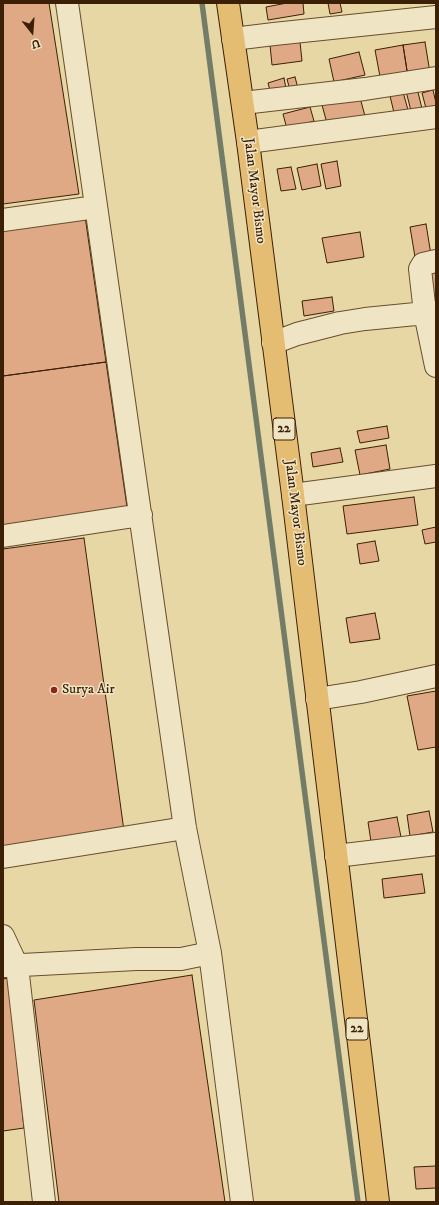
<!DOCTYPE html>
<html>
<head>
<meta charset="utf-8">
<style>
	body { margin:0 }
	#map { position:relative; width:439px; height:1205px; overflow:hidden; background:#e7d7a5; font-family:"IM FELL DW Pica",serif }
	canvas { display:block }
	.frame { position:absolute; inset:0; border:4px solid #3c2006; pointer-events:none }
	.north { position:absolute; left:12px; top:12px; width:40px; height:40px; -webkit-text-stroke:3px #efe5c4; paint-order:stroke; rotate:163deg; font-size:11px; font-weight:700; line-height:16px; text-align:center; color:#3c2006 }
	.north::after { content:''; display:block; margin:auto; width:14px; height:18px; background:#3c2006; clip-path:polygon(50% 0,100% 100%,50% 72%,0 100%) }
</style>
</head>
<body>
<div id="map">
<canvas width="439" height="1205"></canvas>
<div class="frame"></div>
<div class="north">U</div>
</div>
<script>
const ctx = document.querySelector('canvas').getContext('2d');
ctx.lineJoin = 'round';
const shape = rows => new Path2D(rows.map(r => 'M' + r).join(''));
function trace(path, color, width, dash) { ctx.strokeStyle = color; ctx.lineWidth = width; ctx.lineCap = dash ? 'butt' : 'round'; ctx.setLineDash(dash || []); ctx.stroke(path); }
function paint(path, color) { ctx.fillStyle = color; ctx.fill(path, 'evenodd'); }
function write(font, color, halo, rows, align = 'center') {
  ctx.font = font + ' "IM FELL DW Pica",serif'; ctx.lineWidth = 3; ctx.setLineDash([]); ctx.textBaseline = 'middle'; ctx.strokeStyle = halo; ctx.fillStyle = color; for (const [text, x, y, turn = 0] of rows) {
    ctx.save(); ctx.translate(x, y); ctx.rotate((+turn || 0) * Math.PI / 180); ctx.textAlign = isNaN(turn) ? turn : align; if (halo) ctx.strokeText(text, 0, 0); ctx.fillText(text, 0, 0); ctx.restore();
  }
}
const stream = shape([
	[202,3,358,1202]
]);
const building = shape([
	[3,3,49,3,79,194,3,204,3,3],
	[287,3,303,3,304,14,268,20,266,7,287,3],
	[328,3,340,3,342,12,330,14,328,3],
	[300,42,302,61,272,65,270,45,300,42],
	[425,42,430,73,408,77,403,45,425,42],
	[403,45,408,77,381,82,375,50,403,45],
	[359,52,365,75,334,82,329,59,359,52],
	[295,77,299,92,291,94,287,79,295,77],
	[284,78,287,94,272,98,268,83,284,78],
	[417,88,424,117,413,119,406,91,417,88],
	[433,90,436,103,436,114,428,116,422,93,433,90],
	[403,92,410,117,396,121,390,96,403,92],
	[359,94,365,116,328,127,322,105,359,94],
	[310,107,314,121,287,129,283,114,310,107],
	[337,161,341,186,326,189,321,164,337,161],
	[317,164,321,186,302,190,297,168,317,164],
	[291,167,296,189,281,191,277,169,291,167],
	[85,216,106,362,3,376,3,228,85,216],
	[426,224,431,255,415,257,410,227,426,224],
	[360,232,364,257,327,263,322,238,360,232],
	[436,265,436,309,428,267,436,265],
	[332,297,334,311,304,316,302,301,332,297],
	[106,362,127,507,3,525,3,376,106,362],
	[387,426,389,438,360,443,357,431,387,426],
	[386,445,390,469,360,475,355,450,386,445],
	[340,448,343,462,313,467,311,453,340,448],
	[414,497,418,525,347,534,343,506,414,497],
	[436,527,436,542,425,544,422,530,436,527],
	[84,538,124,831,3,849,3,549,84,538],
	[375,541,379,561,360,564,357,544,375,541],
	[375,613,380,639,350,643,346,618,375,613],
	[436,691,436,747,418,750,407,696,436,691],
	[429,811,433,832,410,836,407,815,429,811],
	[397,817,402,842,372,848,368,822,397,817],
	[422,874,425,893,384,898,382,879,422,874],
	[192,975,225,1202,59,1202,34,1000,192,975],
	[8,978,24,1128,3,1131,3,979,8,978],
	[436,1166,436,1188,416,1189,414,1167,436,1166]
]);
const minor = shape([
	[67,3,185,828,210,953],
	[233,39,274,34,436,17],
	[243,103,365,89,436,78],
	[248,142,436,117],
	[3,220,96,207],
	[436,261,423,264,420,269,425,313,436,366],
	[273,343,297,334,340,323,365,319,436,312],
	[293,495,436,476],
	[3,536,141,515],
	[317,699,361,692,436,676],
	[336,856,436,844],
	[3,857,185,828],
	[3,936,17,966,44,1202],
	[3,966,136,959,181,959,210,953,242,1202]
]);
const highway = shape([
	[228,3,248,142,293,495,378,1202]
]);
const markers = [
	[54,690,4,"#8f2418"]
];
const shields = [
	[284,429,22],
	[357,1029,22]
];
const shieldNames = [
	["22",284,429],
	["22",357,1029]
];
const streetNames = [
	["Jalan Mayor Bismo",254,191,83],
	["Jalan Mayor Bismo",295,513,83]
];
const poiNames = [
	["Surya Air",62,690]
];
trace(stream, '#737c66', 5.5);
paint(building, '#dea984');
trace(building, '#3c2006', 1);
trace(minor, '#674e2e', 24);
trace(highway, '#3c2006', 24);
trace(minor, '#efe5c4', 22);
trace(highway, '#e4bc72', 22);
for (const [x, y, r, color] of markers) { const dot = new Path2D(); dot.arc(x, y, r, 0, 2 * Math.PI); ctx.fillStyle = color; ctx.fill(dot); trace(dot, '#efe5c4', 1.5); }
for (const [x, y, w] of shields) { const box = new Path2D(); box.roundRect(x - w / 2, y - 11, w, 22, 3); ctx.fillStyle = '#efe5c4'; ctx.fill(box); trace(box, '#3c2006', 1); }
write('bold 13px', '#3c2006', null, shieldNames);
write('14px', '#3c2006', '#efe5c4', streetNames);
write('14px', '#3c2006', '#efe5c4', poiNames, 'left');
</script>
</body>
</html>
